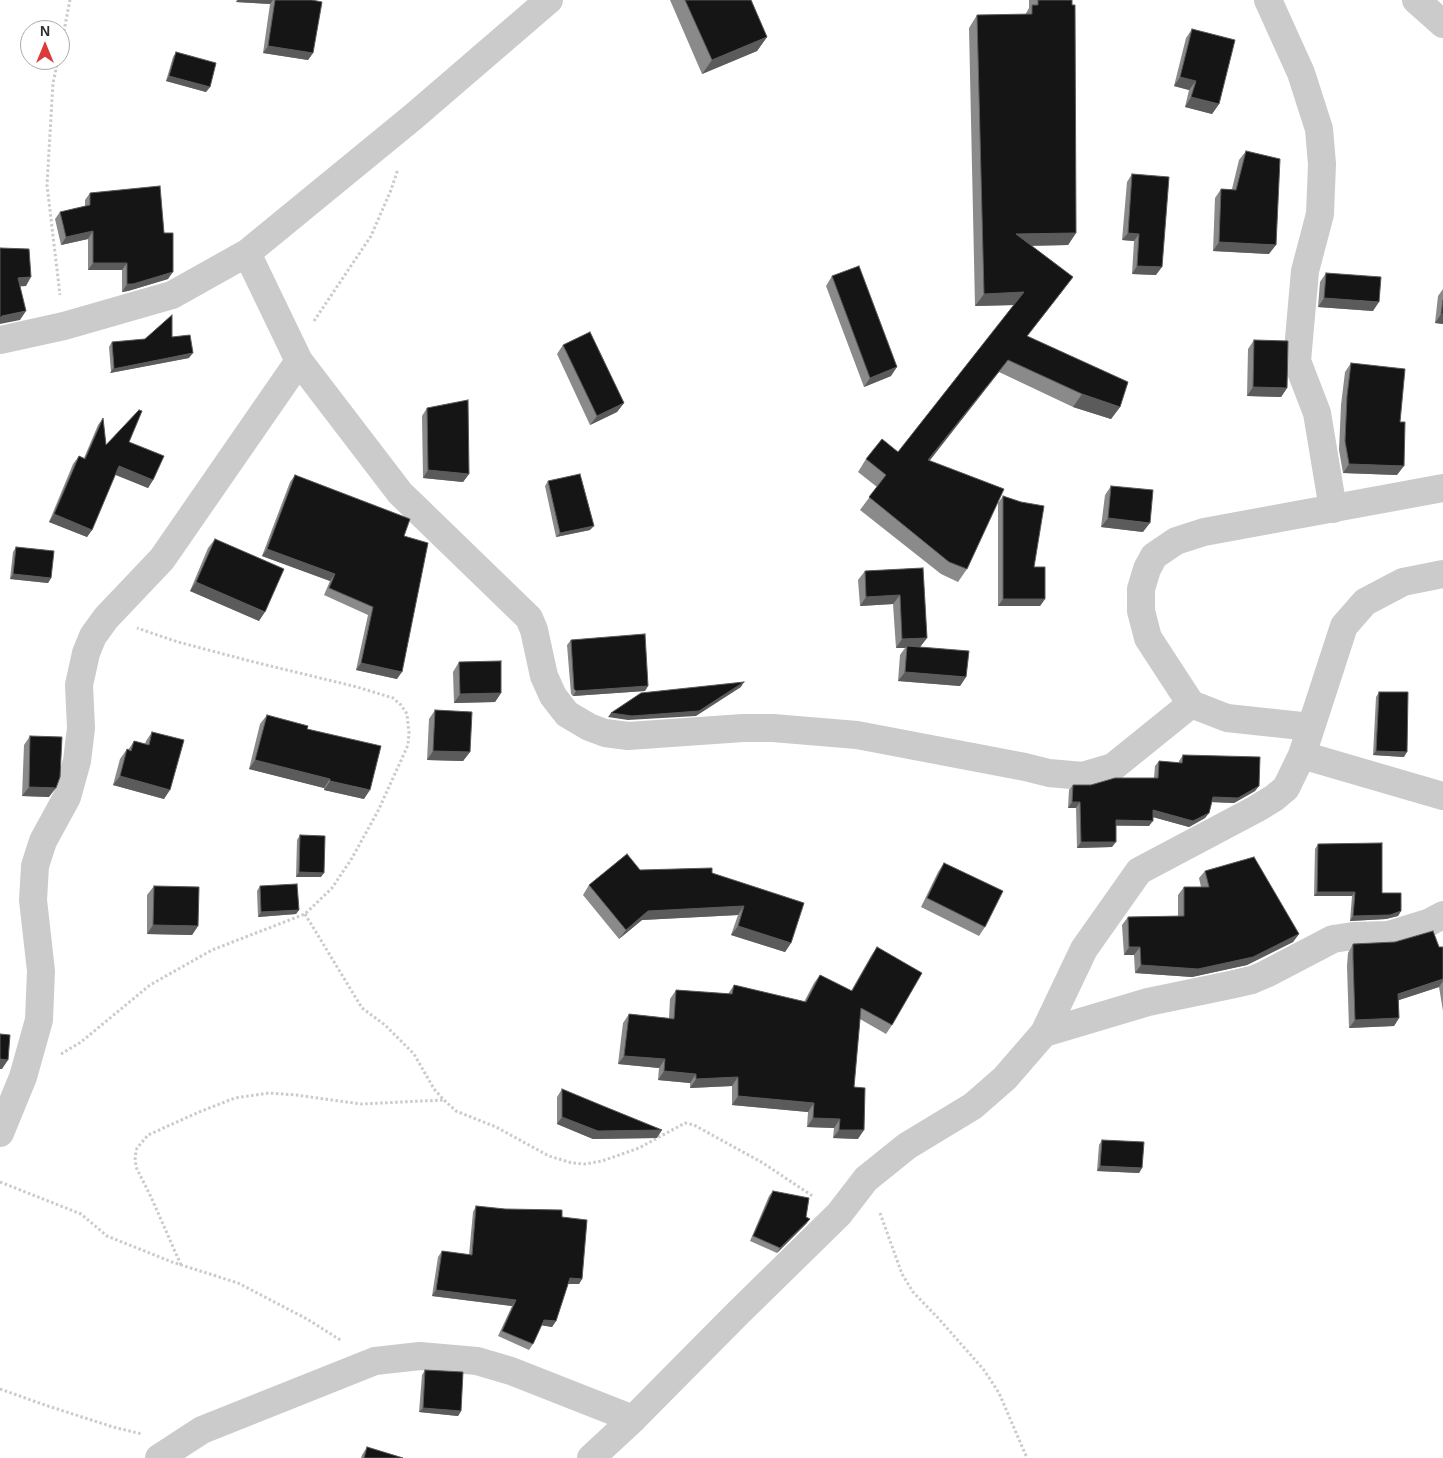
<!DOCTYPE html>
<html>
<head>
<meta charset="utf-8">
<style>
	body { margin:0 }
	#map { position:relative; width:1443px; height:1458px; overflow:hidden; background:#fff; font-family:Arial,sans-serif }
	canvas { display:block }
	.north { position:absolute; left:20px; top:20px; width:50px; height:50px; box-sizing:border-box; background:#fff; border:1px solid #ababab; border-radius:50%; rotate:0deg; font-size:14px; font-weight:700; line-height:20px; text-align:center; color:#2e2e2e }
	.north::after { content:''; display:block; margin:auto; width:18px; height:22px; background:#dc393a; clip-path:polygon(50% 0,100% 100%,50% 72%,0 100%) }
</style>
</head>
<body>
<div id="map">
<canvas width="1443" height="1458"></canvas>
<div class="north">N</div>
</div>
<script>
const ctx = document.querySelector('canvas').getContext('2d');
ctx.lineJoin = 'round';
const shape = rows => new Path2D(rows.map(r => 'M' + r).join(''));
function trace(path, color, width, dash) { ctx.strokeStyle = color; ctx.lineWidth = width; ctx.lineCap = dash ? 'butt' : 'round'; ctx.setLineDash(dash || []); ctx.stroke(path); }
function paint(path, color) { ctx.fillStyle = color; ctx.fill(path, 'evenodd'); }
const path = shape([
	[60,51,70,0],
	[58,60,53,83,47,185,60,295],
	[314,321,371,236,391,190,398,169],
	[305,914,362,1008,385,1025,414,1054,434,1089,444,1100,456,1111,496,1127,549,1156,572,1163,585,1164,602,1161,639,1148,685,1123,694,1125,763,1163,814,1197],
	[61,1054,81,1042,150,985,212,950,305,914,332,888,352,858,378,811,408,745,409,733,407,714,401,705,393,698,357,687,250,661,178,642,137,628],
	[0,1182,81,1214,107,1236,172,1262,238,1283,307,1319,342,1341],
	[880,1213,902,1274,913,1292,939,1319,984,1370,999,1393,1027,1458],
	[181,1265,151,1197,136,1167,135,1157,137,1148,148,1135,199,1112,235,1098,269,1093,296,1095,361,1104,443,1100],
	[0,1389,45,1405,113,1427,142,1434]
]);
const street = shape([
	[1268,0,1301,73,1319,129,1322,164,1320,214,1305,271,1297,361,1317,413,1333,509],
	[1416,0,1443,24],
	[247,253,299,361,400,493,529,618,534,630,544,676,553,696,567,714,589,727,605,733,628,736,743,728,773,728,857,735,1025,767,1049,773,1083,776,1113,767,1191,704],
	[0,340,64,326,172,295,247,253,413,117,549,0],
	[1311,727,1227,718,1191,704,1148,638,1141,611,1141,589,1147,569,1154,556,1176,541,1204,532,1443,488],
	[1302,755,1443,796],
	[1044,1033,1148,1002,1230,985,1252,980,1266,974,1333,939,1353,936,1389,935,1428,923,1443,915],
	[0,1133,23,1077,39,1020,41,971,33,900,35,866,43,841,67,797,77,761,81,728,79,685,86,653,93,636,106,618,162,559,299,361],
	[159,1458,202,1430,375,1361,420,1356,477,1361,511,1371,633,1419],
	[591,1458,633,1419,736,1315,839,1214,866,1179,907,1146,973,1106,1005,1078,1044,1033,1084,949,1139,871,1256,809,1274,798,1286,788,1302,755,1344,626,1365,602,1403,582,1443,574]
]);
const wall = shape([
	[237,0,275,0,313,53,308,60,263,53,270,4,236,2],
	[670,0,751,0,767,37,757,51,702,74],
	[1029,0,1072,0,1076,233,1068,245,1032,246,1064,289,1027,336,1120,407,1111,419,1073,407,999,372,929,461,967,569,958,582,941,574,860,510,877,487,858,472,866,459,898,452,1014,305,975,306,969,28,977,15,1025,15,1029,8],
	[1192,29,1219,104,1212,114,1185,107,1189,90,1174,86,1186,38],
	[176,52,210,87,206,92,166,81,173,57],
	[1246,151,1269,254,1213,251,1215,198,1221,189,1232,189,1239,160],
	[1132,174,1156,275,1132,274,1134,241,1122,240,1127,182],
	[90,193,168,279,128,291,122,292,122,270,88,270,88,239,61,245,55,219,60,212,85,206,85,200],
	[1326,273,1373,311,1318,307,1320,282],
	[832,276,891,376,864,387,826,286],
	[1443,289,1443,324,1435,323,1438,296],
	[1254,340,1287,388,1281,397,1247,396,1248,349],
	[112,342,189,358,110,373,111,372,109,347],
	[563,345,624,403,617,412,590,425,557,354],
	[1351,363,1400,422,1397,475,1343,473,1339,450,1341,405,1345,372],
	[427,408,469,474,463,482,423,478,422,416],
	[103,418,106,445,129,442,153,480,148,488,115,474,92,530,87,537,49,522,73,464,79,456,84,458,98,425],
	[295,475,404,536,397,679,356,670,368,615,324,595,330,581,262,556,290,482],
	[548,481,590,530,556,537,545,486],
	[1111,486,1143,532,1101,527,1105,495],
	[1003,496,1034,567,1045,599,1040,606,998,606,998,503],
	[215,539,259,621,190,591,208,548],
	[16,547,51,578,48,583,10,579,13,552],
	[923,568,927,638,920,647,966,677,960,686,898,681,900,655,905,648,896,648,893,604,860,606,858,580,865,571],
	[571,640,648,686,645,691,573,696,571,694,567,645],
	[459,662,501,693,495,702,454,703,453,672],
	[1379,692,1404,757,1373,755,1376,697],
	[435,710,470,752,463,761,427,760,429,719],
	[267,715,307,729,364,799,324,790,324,788,249,769,260,724],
	[152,732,164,799,113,785,120,759,127,749,128,750,134,741,145,744,146,741],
	[30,736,49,797,22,796,24,745],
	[1183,755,1259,786,1255,791,1234,803,1212,802,1209,813,1205,818,1189,827,1153,817,1149,826,1116,826,1112,847,1077,848,1076,808,1068,808,1069,790,1073,785,1091,785,1154,778,1155,766,1159,761,1179,763,1179,761],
	[300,835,321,877,296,877,297,840],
	[1318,844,1382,893,1401,911,1398,916,1386,919,1350,921,1352,896,1314,896,1315,849],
	[944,863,985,927,979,936,921,907,938,872],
	[640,870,712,873,791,943,785,952,731,935,738,915,642,920,619,939,583,895,589,885],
	[1205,871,1299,934,1293,942,1247,965,1192,977,1135,973,1134,955,1124,955,1122,925,1128,917,1178,916,1178,895,1184,887,1201,887,1199,878],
	[154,886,198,926,192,935,147,934,147,895],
	[260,886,299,910,296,914,258,917,257,891],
	[1353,944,1439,947,1443,947,1443,1011,1439,987,1399,1000,1399,1018,1394,1026,1349,1028,1347,966,1348,953],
	[877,947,892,1025,886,1034,860,1019,854,1087,858,1139,833,1138,834,1128,807,1127,808,1112,732,1105,732,1086,690,1088,690,1083,658,1080,659,1068,618,1064,623,1023,629,1014,669,1018,670,999,676,990,728,994,734,985,804,1002,814,983,820,975,851,991,871,956],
	[562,1089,657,1138,593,1139,557,1124,557,1097],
	[1102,1140,1142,1168,1139,1173,1097,1171,1099,1145],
	[773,1191,806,1217,807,1223,777,1253,750,1241,769,1196],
	[476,1206,562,1217,582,1279,579,1284,568,1284,556,1321,552,1327,541,1325,533,1344,529,1350,498,1336,512,1306,432,1296,438,1257,442,1251,469,1255,473,1212],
	[425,1370,461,1411,458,1416,419,1412,422,1375],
	[367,1447,403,1458,361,1458,362,1455]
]);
const shadedWall = shape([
	[238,0,273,0,270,4,236,2],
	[767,37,757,51,702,74,712,60],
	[268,46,313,53,308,60,263,53],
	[169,76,210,87,206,92,166,81],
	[1180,77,1196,81,1189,90,1174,86],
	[1191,97,1219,104,1212,114,1185,107],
	[93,231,88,239,61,245,66,237],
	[1076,233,1068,245,1008,246,1016,234],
	[1128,233,1139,234,1134,241,1122,240],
	[1219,242,1276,245,1269,254,1213,251],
	[93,263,127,263,122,270,88,270],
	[1137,266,1162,267,1156,275,1132,274],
	[173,272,168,279,128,291,122,292,127,284],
	[31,277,26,286,12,287,18,278],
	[1073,277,1064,289,1018,348,1027,336],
	[1024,292,1015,305,975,306,984,294],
	[1324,298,1379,302,1373,311,1318,307],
	[26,311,20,320,0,324,0,318,2,316],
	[1441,314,1443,314,1443,324,1435,323],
	[193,353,189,358,110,373,113,369],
	[1008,360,999,372,920,473,928,460],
	[897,367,891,376,864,387,870,378],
	[1253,387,1287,388,1281,397,1247,396],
	[1082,394,1120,407,1111,419,1073,407],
	[624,403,617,412,590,425,597,416],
	[1349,464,1404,466,1397,475,1343,473],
	[119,466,153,480,148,488,113,474],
	[428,470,469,474,463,482,423,478],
	[54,514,92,530,87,537,49,522],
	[1108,518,1150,523,1143,532,1101,527],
	[594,526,590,530,556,537,560,533],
	[267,549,335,574,330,581,262,556],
	[13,574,51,578,48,583,10,579],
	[196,582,265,612,259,621,190,591],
	[900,595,893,604,860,606,866,597],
	[1003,599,1045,599,1040,606,998,606],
	[927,638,920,647,907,646,905,648,896,648,902,639],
	[361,663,402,672,397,679,356,670],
	[905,672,966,677,960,686,898,681],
	[744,682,741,687,696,716,628,720,608,717,611,713],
	[648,686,645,691,573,696,576,691],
	[501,693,495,702,454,703,460,694],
	[433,751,470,752,463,761,427,760],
	[1376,751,1407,752,1404,757,1373,755],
	[255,760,330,779,324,788,249,769],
	[120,776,170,790,164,799,113,785],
	[330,781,370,790,364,799,324,790],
	[1259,786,1255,791,1234,803,1209,802,1213,797],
	[29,787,56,788,49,797,22,796],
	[1072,802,1080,802,1076,808,1068,808],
	[1153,810,1209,813,1205,818,1189,827,1149,816],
	[1116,820,1153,821,1149,826,1112,825],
	[1081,842,1116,842,1112,847,1077,848],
	[299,872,324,873,321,877,296,877],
	[1317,892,1355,892,1352,896,1314,896],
	[744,906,738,915,642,920,619,939,626,930,648,911],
	[299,910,296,914,258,917,261,912],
	[1401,911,1398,916,1386,919,1350,921,1353,916],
	[153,925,198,926,192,935,147,934],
	[738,926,791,943,785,952,731,935],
	[1299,934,1293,942,1247,965,1192,977,1135,973,1141,965],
	[1129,947,1140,947,1134,955,1124,955],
	[1443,979,1443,981,1439,987,1393,1002,1398,994],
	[1399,1018,1394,1026,1349,1028,1355,1020],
	[624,1056,665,1059,659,1068,618,1064],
	[0,1059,8,1060,2,1069,0,1069],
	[664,1071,696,1074,690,1083,658,1080],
	[738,1077,732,1086,690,1088,696,1079],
	[738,1096,814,1103,808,1112,732,1105],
	[562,1117,662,1130,657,1138,593,1139,557,1124],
	[813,1118,840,1119,834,1128,807,1127],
	[839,1130,864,1130,858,1139,833,1138],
	[1100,1166,1142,1168,1139,1173,1097,1171],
	[810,1219,807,1223,777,1253,780,1248],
	[570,1278,582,1279,579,1284,566,1284],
	[436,1290,516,1300,512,1306,432,1296],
	[544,1320,556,1321,552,1327,540,1325],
	[423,1408,461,1411,458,1416,419,1412]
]);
const building = shape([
	[275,0,312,0,322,2,313,53,268,46,275,0],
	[685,0,751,0,767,37,712,60,685,0],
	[1038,0,1072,0,1072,5,1075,5,1076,233,1016,234,1073,277,1027,336,1128,382,1120,407,1082,394,1008,360,928,460,1004,489,967,569,949,562,869,497,886,475,866,459,882,439,898,452,1024,292,984,294,977,15,1032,14,1032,5,1038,5,1038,0],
	[1192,29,1235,40,1219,104,1191,97,1196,81,1180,77,1192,29],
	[176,52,216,63,210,87,169,76,176,52],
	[1246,151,1280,159,1276,245,1219,242,1221,189,1236,190,1246,151],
	[1132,174,1169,177,1162,267,1137,266,1139,234,1128,233,1132,174],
	[160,186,164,233,173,233,173,272,133,284,127,284,127,263,93,263,93,231,66,237,60,212,90,205,90,193,160,186],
	[0,248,29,249,31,277,18,278,26,311,2,316,0,318,0,248],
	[859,266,897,367,870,378,832,276,859,266],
	[1326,273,1381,277,1379,302,1324,298,1326,273],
	[1443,300,1443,314,1441,314,1443,300],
	[172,315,172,337,190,335,193,353,113,369,114,368,112,342,145,339,172,315],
	[590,332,624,403,597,416,563,345,590,332],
	[1254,340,1288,341,1287,388,1253,387,1254,340],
	[1351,363,1405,369,1400,422,1405,422,1404,466,1349,464,1345,441,1347,396,1351,363],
	[468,400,469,474,428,470,427,408,468,400],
	[139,410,142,411,129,442,164,456,153,480,119,466,92,530,54,514,79,456,85,459,103,418,106,445,139,410],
	[580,474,594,526,560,533,548,481,580,474],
	[295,475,410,519,404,536,428,543,402,672,361,663,373,607,329,588,335,574,267,549,295,475],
	[1111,486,1153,490,1150,523,1108,518,1111,486],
	[1003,496,1021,502,1044,506,1034,567,1045,567,1045,599,1003,599,1003,496],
	[215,539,284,569,265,612,196,582,215,539],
	[16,547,54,551,51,578,13,574,16,547],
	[923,568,927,638,902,639,900,595,866,597,865,571,923,568],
	[645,634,648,686,576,691,574,689,571,640,645,634],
	[907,646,969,651,966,677,905,672,907,646],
	[501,661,501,693,460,694,459,662,501,661],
	[744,682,699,711,632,716,611,713,641,693,744,682],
	[1379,692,1408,692,1407,752,1376,751,1379,692],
	[435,710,472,712,470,752,433,751,435,710],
	[267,715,308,726,307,729,381,746,370,790,330,781,330,779,255,760,267,715],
	[152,732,184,740,170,790,120,776,127,749,131,751,134,741,149,745,152,732],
	[30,736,62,737,60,777,56,788,29,787,30,736],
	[1183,755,1260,757,1259,786,1238,798,1213,797,1209,813,1193,821,1153,810,1153,821,1116,820,1116,842,1081,842,1080,802,1072,802,1073,785,1091,785,1115,778,1158,778,1159,761,1182,763,1183,755],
	[300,835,325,836,324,873,299,872,300,835],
	[1382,843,1382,893,1401,893,1401,911,1390,915,1353,916,1355,892,1317,892,1318,844,1382,843],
	[627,854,640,870,712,868,712,873,804,903,791,943,738,926,744,906,648,911,626,930,589,885,627,854],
	[1254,857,1299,934,1253,957,1198,969,1141,965,1140,947,1129,947,1128,917,1184,916,1184,887,1209,887,1205,871,1254,857],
	[944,863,1003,891,985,927,927,898,944,863],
	[297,884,299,910,261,912,260,886,297,884],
	[154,886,199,887,198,926,153,925,154,886],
	[1433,931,1439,947,1443,947,1443,979,1398,994,1399,1018,1355,1020,1353,958,1353,944,1395,942,1433,931],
	[877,947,922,973,892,1025,861,1008,854,1087,865,1088,864,1130,839,1130,840,1119,813,1118,814,1103,738,1096,738,1077,696,1079,696,1074,664,1071,665,1059,624,1056,629,1014,674,1019,676,990,732,994,734,985,806,1002,820,975,852,991,877,947],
	[0,1034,10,1035,8,1060,0,1059,0,1034],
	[562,1089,603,1106,662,1130,598,1131,562,1117,562,1089],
	[1102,1140,1144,1142,1142,1168,1100,1166,1102,1140],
	[773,1191,809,1198,806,1217,810,1219,780,1248,753,1236,773,1191],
	[476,1206,505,1209,562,1210,562,1217,587,1220,582,1279,570,1278,556,1321,544,1320,533,1344,502,1331,516,1300,436,1290,442,1251,472,1255,476,1206],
	[425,1370,463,1372,461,1411,423,1408,425,1370],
	[367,1447,403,1458,364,1458,367,1447]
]);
trace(path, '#cbcbcb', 3, [2.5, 2.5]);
trace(street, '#cbcbcb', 28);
paint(wall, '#8a8a8a');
paint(shadedWall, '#5b5b5b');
paint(building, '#151515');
trace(building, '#5b5b5b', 1);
</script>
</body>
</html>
